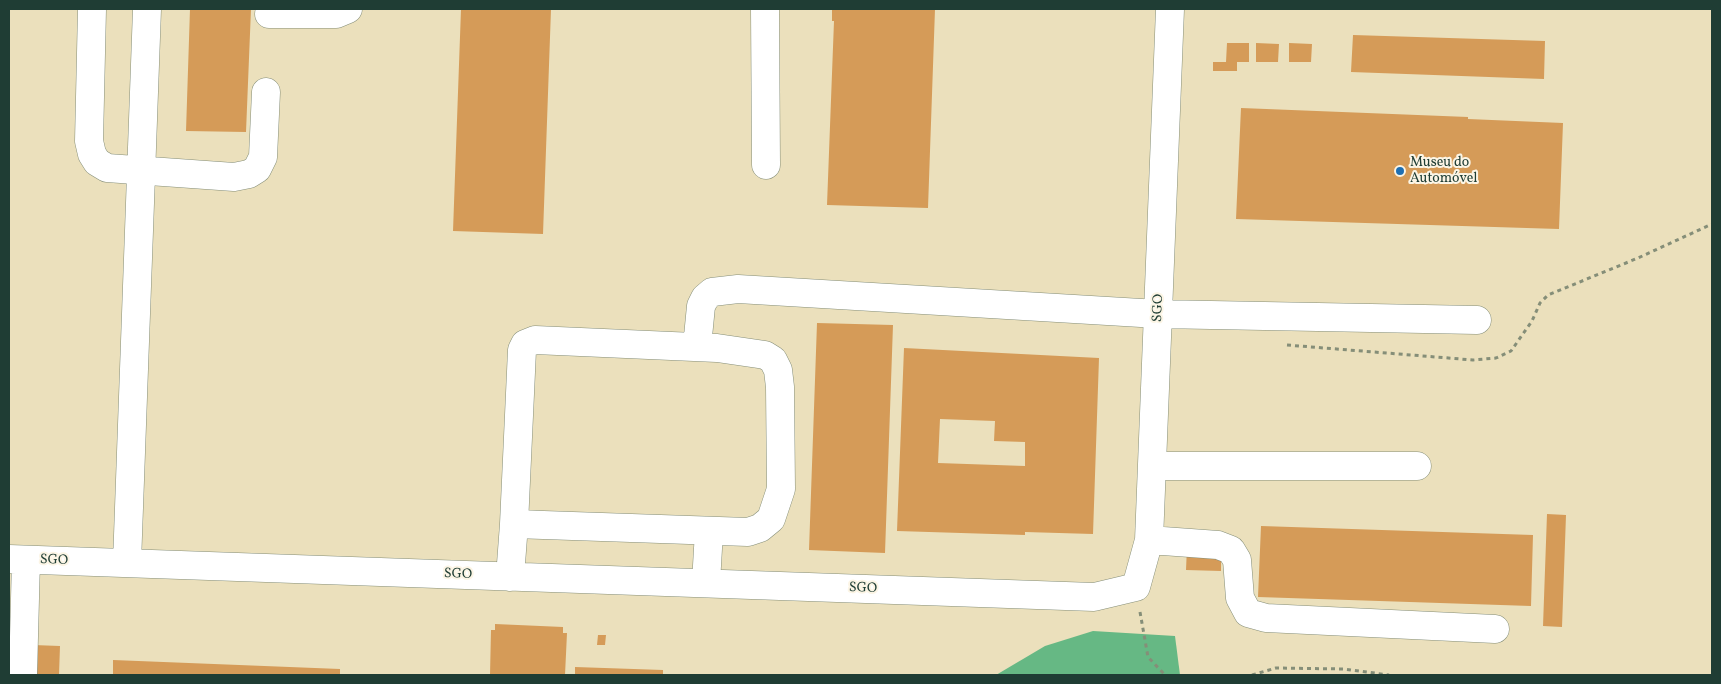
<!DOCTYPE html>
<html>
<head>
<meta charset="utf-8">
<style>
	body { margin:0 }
	#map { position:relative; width:1721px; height:684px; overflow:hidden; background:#ebe0bc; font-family:Vollkorn,serif }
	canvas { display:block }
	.frame { position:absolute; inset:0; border:10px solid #1f3d34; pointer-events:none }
</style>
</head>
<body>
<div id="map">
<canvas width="1721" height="684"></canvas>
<div class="frame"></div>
</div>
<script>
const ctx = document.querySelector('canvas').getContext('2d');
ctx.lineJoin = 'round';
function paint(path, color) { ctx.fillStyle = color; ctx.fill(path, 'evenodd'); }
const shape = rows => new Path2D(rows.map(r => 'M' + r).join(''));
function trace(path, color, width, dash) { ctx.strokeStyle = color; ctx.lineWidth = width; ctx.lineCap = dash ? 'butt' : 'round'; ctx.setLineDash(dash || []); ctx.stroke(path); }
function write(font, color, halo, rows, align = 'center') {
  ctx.font = font + ' Vollkorn,serif'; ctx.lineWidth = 4; ctx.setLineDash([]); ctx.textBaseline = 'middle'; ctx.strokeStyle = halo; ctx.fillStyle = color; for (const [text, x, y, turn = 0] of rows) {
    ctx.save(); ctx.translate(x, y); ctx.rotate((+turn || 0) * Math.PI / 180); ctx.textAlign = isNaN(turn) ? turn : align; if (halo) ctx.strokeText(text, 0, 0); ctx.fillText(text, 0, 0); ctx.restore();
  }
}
const forest = shape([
	[1093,631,1175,636,1180,675,996,675,1045,646]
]);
const building = shape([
	[190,9,251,9,246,132,186,131],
	[461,9,551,9,543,234,453,231],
	[832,9,935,9,928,208,827,205,834,21,832,21],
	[1353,35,1545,41,1544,79,1351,72],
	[1227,43,1249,43,1249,62,1237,62,1237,71,1213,71,1213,62,1226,62],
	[1256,43,1279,44,1278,62,1256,62],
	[1289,43,1312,44,1311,62,1289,62],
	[1241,108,1468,117,1468,119,1563,123,1559,229,1236,219],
	[817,323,893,325,885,553,809,550],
	[904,348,1099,358,1093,534,1025,532,1025,535,897,531],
	[940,419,995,421,994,441,1025,442,1025,466,938,463],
	[1547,514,1566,515,1562,627,1543,626],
	[1261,526,1533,535,1531,606,1258,597],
	[1187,547,1221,548,1221,571,1186,570],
	[495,624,563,627,563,633,567,633,565,675,490,675,491,630,495,630],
	[598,635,606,635,605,645,597,645],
	[33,645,60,646,59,675,32,675],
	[113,660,340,669,340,675,113,675],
	[575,667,663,670,663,675,575,675]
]);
const path = shape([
	[1287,345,1473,360,1496,358,1511,351,1532,321,1540,303,1548,295,1638,258,1712,224],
	[1140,612,1148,657,1165,675],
	[1252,675,1276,668,1344,669,1389,675]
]);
const minor = shape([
	[92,9,89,141,92,154,97,162,107,168,234,177,249,174,257,169,263,157,266,92],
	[765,9,766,165],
	[269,14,336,14,348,9],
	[535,340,717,348,765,355,773,360,778,370,780,387,781,489,771,519,760,528,748,532,514,524,522,350,525,344,535,340],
	[697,347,701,306,705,298,712,292,738,289,1158,314,1477,320],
	[1152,466,1417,466],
	[1149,540,1218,545,1231,550,1237,560,1240,598,1248,613,1266,618,1495,629],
	[9,559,1094,597,1136,587,1149,540,1170,9],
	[127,563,147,9],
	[510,577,514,524],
	[706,583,709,531],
	[23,675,26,560]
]);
const markers = [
	[1400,171,5,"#1f6fb2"]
];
const poiNames = [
	["Museu do",1410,163],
	["Automóvel",1410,179]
];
const streetNames = [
	["SGO",1159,308,-88],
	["SGO",54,561,2],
	["SGO",458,575,2],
	["SGO",863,589,2]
];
paint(forest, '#66b884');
paint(building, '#d59b58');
trace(minor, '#858e78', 29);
trace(path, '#858e78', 3, [4, 4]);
trace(minor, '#fff', 28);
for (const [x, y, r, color] of markers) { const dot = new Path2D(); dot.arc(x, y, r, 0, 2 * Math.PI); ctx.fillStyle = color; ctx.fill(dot); trace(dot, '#fcf5e5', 2); }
write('14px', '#1f3d34', '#fcf5e5', poiNames, 'left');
write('14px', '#1f3d34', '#fcf5e5', streetNames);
</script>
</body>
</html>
